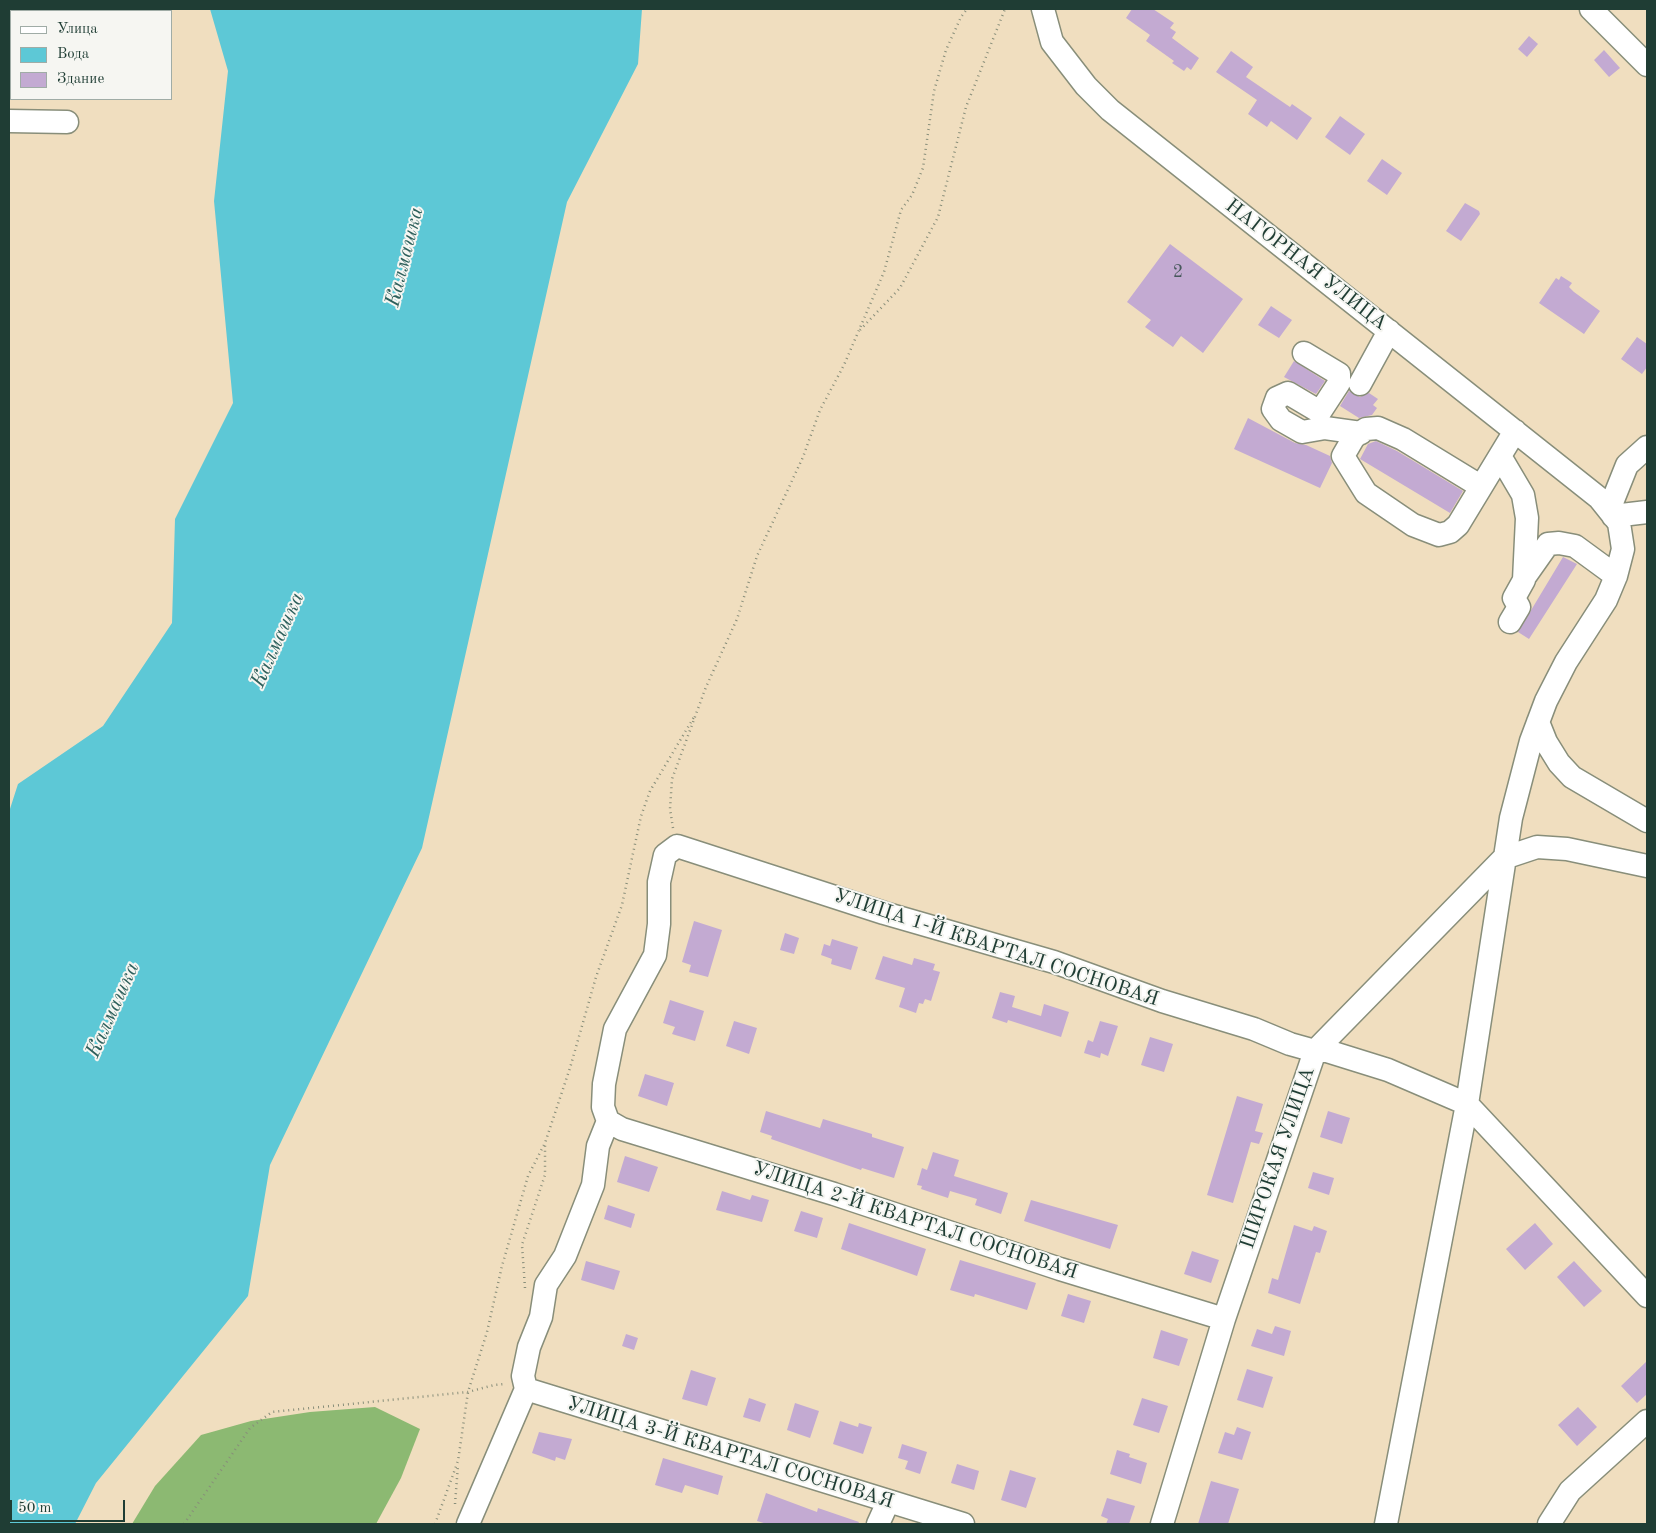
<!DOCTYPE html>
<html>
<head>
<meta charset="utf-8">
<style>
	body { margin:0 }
	#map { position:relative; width:1656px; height:1533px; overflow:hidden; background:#f0debf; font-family:"Old Standard TT",serif }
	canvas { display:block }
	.frame { position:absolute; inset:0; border:10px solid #1f3d34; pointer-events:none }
	.legend { position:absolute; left:10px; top:10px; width:162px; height:90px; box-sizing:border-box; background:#f6f6f2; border:1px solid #a0aca6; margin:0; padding:6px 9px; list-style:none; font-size:15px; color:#1f3d34 }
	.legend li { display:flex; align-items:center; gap:10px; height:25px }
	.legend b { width:25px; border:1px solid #a0aca6 }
	.scale { position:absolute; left:10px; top:1500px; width:115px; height:22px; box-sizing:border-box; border:2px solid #1f3d34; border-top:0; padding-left:6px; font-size:15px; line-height:18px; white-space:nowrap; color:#1f3d34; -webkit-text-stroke:4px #f6f6f2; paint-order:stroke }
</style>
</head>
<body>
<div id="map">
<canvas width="1656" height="1533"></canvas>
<div class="frame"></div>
<ul class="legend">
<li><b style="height:6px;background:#fff"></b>Улица</li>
<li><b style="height:14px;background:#5dc8d6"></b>Вода</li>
<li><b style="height:14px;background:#c3aad2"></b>Здание</li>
</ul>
<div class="scale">50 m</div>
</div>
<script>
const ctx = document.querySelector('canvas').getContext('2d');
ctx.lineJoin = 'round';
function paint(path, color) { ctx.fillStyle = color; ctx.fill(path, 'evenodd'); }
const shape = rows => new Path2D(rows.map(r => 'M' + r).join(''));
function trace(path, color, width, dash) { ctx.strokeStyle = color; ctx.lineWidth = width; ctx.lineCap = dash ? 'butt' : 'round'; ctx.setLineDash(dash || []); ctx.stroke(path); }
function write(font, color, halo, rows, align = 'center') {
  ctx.font = font + ' "Old Standard TT",serif'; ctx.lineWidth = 4; ctx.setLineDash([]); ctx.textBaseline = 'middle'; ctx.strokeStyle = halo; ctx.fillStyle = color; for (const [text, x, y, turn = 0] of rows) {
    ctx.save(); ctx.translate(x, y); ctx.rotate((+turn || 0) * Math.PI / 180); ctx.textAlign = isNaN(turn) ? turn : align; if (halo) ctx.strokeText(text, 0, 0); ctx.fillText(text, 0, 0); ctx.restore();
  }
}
const forest = shape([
	[375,1407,420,1429,401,1478,376,1524,132,1524,155,1486,201,1435,251,1421,310,1412]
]);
const water = shape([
	[210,9,642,9,638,64,567,202,422,848,270,1165,248,1296,96,1483,75,1524,9,1524,9,812,18,784,103,726,172,623,175,519,233,403,214,201,228,71]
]);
const building = shape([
	[1132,9,1153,9,1174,23,1170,28,1176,32,1172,38,1199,58,1191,70,1187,67,1184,71,1172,63,1174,61,1146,41,1150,35,1126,18],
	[1529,36,1538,44,1527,57,1518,49],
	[1604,50,1620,68,1609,77,1594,60],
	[1231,51,1253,67,1246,77,1290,107,1292,104,1312,118,1297,140,1271,121,1267,127,1248,114,1257,100,1216,72],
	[1340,116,1365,134,1350,155,1325,137],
	[1382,159,1402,173,1387,195,1367,181],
	[1465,203,1479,211,1480,214,1461,241,1446,231],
	[1170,244,1243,299,1203,353,1181,336,1173,347,1145,327,1151,320,1127,302],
	[1561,276,1572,283,1569,287,1574,292,1600,311,1584,334,1539,303,1556,278,1559,280],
	[1271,306,1292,320,1279,338,1258,325],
	[1637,337,1647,344,1647,367,1642,374,1621,359],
	[1294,361,1325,381,1316,394,1284,377],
	[1349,391,1360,397,1369,393,1378,399,1373,405,1377,408,1372,415,1359,418,1340,406],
	[1248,418,1295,443,1306,445,1330,456,1332,463,1320,488,1234,449],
	[1376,441,1397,451,1463,491,1450,513,1360,459,1368,444],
	[1563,557,1577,564,1529,639,1518,632],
	[694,921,722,930,708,977,689,972,691,965,682,962],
	[785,933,799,938,794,954,780,950],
	[832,939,858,947,851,970,831,964,832,959,821,955,824,944,830,946],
	[883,956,912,965,914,958,935,964,933,970,940,972,931,1001,925,999,923,1004,919,1003,916,1013,899,1007,905,988,875,979],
	[1000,992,1015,996,1012,1007,1041,1016,1044,1004,1069,1012,1061,1037,1008,1020,1007,1023,992,1018],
	[670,1000,704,1011,695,1041,672,1034,675,1027,663,1023],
	[734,1021,757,1028,749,1054,726,1046],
	[1100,1021,1118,1026,1108,1056,1101,1053,1100,1058,1084,1053,1088,1040,1093,1042],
	[1150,1037,1173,1044,1164,1072,1141,1065],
	[645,1074,674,1083,667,1106,638,1096],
	[1237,1096,1263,1104,1255,1131,1263,1133,1259,1144,1251,1142,1233,1203,1207,1195],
	[766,1111,820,1128,823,1119,872,1134,872,1137,904,1147,894,1178,862,1168,861,1170,771,1139,772,1136,760,1132],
	[1328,1111,1350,1118,1342,1144,1320,1137],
	[933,1152,959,1160,954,1176,1008,1193,1001,1214,975,1205,977,1199,950,1191,948,1198,921,1189,922,1186,917,1185,922,1168,927,1170],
	[625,1156,658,1167,649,1192,617,1182],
	[1313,1172,1334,1178,1329,1195,1308,1188],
	[722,1191,750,1200,752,1195,769,1200,762,1222,716,1210],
	[1031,1200,1118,1225,1110,1249,1024,1221],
	[608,1205,635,1214,631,1228,604,1219],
	[801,1211,823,1218,817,1238,794,1231],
	[849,1223,926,1249,917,1276,841,1249],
	[1535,1223,1553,1244,1525,1270,1506,1249],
	[1294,1225,1312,1231,1314,1226,1327,1231,1320,1253,1316,1252,1300,1304,1268,1293,1272,1278,1278,1280],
	[1192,1251,1219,1260,1211,1283,1184,1274],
	[960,1260,1036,1283,1027,1310,975,1294,974,1297,950,1290],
	[586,1261,620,1271,614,1290,581,1280],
	[1574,1261,1602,1291,1584,1307,1557,1277],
	[1068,1294,1091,1301,1084,1323,1061,1316],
	[1275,1326,1291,1331,1284,1356,1251,1346,1257,1329,1272,1334],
	[1161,1330,1188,1339,1179,1366,1153,1358],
	[626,1334,638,1338,634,1350,622,1346],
	[1647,1361,1647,1394,1637,1403,1621,1386],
	[1247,1369,1273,1377,1263,1408,1237,1400],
	[691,1370,716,1378,707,1406,682,1399],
	[749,1398,766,1404,760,1422,743,1417],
	[1142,1398,1168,1406,1159,1433,1133,1425],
	[795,1403,819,1411,810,1438,787,1430],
	[1578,1407,1597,1427,1577,1446,1558,1425],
	[840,1421,858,1427,859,1423,872,1427,863,1454,833,1444],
	[1237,1427,1251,1432,1242,1460,1218,1453,1225,1432,1234,1435],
	[539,1432,572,1439,565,1460,556,1457,555,1461,532,1453],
	[902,1444,927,1452,920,1474,905,1469,908,1461,898,1458],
	[1117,1450,1130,1454,1129,1457,1147,1463,1141,1484,1110,1474],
	[663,1458,723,1476,718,1495,685,1485,682,1493,655,1485],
	[957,1464,979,1471,974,1490,951,1483],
	[1010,1470,1036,1478,1026,1508,1001,1500],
	[1211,1481,1239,1489,1228,1524,1198,1524],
	[766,1493,817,1512,818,1508,859,1522,858,1524,767,1524,757,1521],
	[1107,1498,1135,1506,1129,1524,1106,1524,1108,1519,1101,1516]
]);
const path = shape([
	[860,330,900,288,938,217,966,107,1005,9],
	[673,828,670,809,672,779,706,687,737,619,757,556,803,457,820,410,844,365,884,272,901,210,912,195,923,168,934,91,946,50,961,17,967,9],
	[525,1288,522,1245,545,1175,545,1145],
	[455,1504,458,1465],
	[184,1524,250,1428,272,1412,468,1392,494,1385,505,1384],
	[435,1524,458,1461,468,1392,487,1332,502,1266,528,1176,545,1143,570,1068,596,977,622,905,641,816,650,791,694,717]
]);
const minor = shape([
	[1043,9,1052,42,1086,86,1110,110,1599,498,1619,523,1623,549,1616,576,1606,600,1566,662,1546,701,1531,741,1511,818,1467,1104,1386,1524],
	[1591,9,1647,65],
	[9,121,67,122],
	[1304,353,1339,374,1339,383,1320,412,1288,393,1277,398,1273,409,1281,420,1302,432,1325,428,1361,433],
	[1360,384,1389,331],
	[1500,456,1523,495,1527,518,1524,580,1514,598,1519,607,1510,622],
	[1480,486,1403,439,1378,428,1366,429,1354,437,1343,456,1366,493,1413,525,1439,535,1450,532,1458,525,1515,431],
	[1609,510,1627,465,1647,447],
	[1613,516,1647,512],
	[1524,578,1548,544,1559,543,1575,546,1616,576],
	[1538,722,1546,742,1559,763,1572,777,1647,821],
	[608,1121,622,1129,834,1194,1060,1269,1224,1319],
	[526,1389,963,1524],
	[468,1524,526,1389,523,1376,529,1347,541,1317,546,1285,565,1256,593,1185,598,1146,608,1121,603,1107,604,1084,615,1029,655,955,659,924,659,882,665,855,677,846,884,913,1054,962,1162,1001,1254,1029,1290,1044,1315,1051,1327,1051,1388,1070,1467,1104,1647,1296],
	[878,1524,888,1502],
	[1162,1524,1224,1319,1315,1051,1504,858,1537,847,1567,849,1647,866],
	[1549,1524,1570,1491,1647,1421]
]);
const numberNames = [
	["2",1178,272]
];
const streetNames = [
	["НАГОРНАЯ УЛИЦА",1306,265,38],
	["УЛИЦА 1-Й КВАРТАЛ СОСНОВАЯ",996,948,18],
	["ШИРОКАЯ УЛИЦА",1278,1158,-71],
	["УЛИЦА 2-Й КВАРТАЛ СОСНОВАЯ",915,1221,18],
	["УЛИЦА 3-Й КВАРТАЛ СОСНОВАЯ",730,1453,17]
];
const waterNames = [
	["Калмашка",405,257,-76],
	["Калмашка",278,640,-66],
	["Калмашка",113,1010,-66]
];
paint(forest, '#8cb972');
paint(water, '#5dc8d6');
paint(building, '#c3aad2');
trace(minor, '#888e7a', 25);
trace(path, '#888e7a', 2.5, [1, 4]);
trace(minor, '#fff', 22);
write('18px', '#48585c', null, numberNames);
write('20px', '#1f3d34', '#f6f6f2', streetNames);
write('italic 21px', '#2e605c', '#f6f6f2', waterNames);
</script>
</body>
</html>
